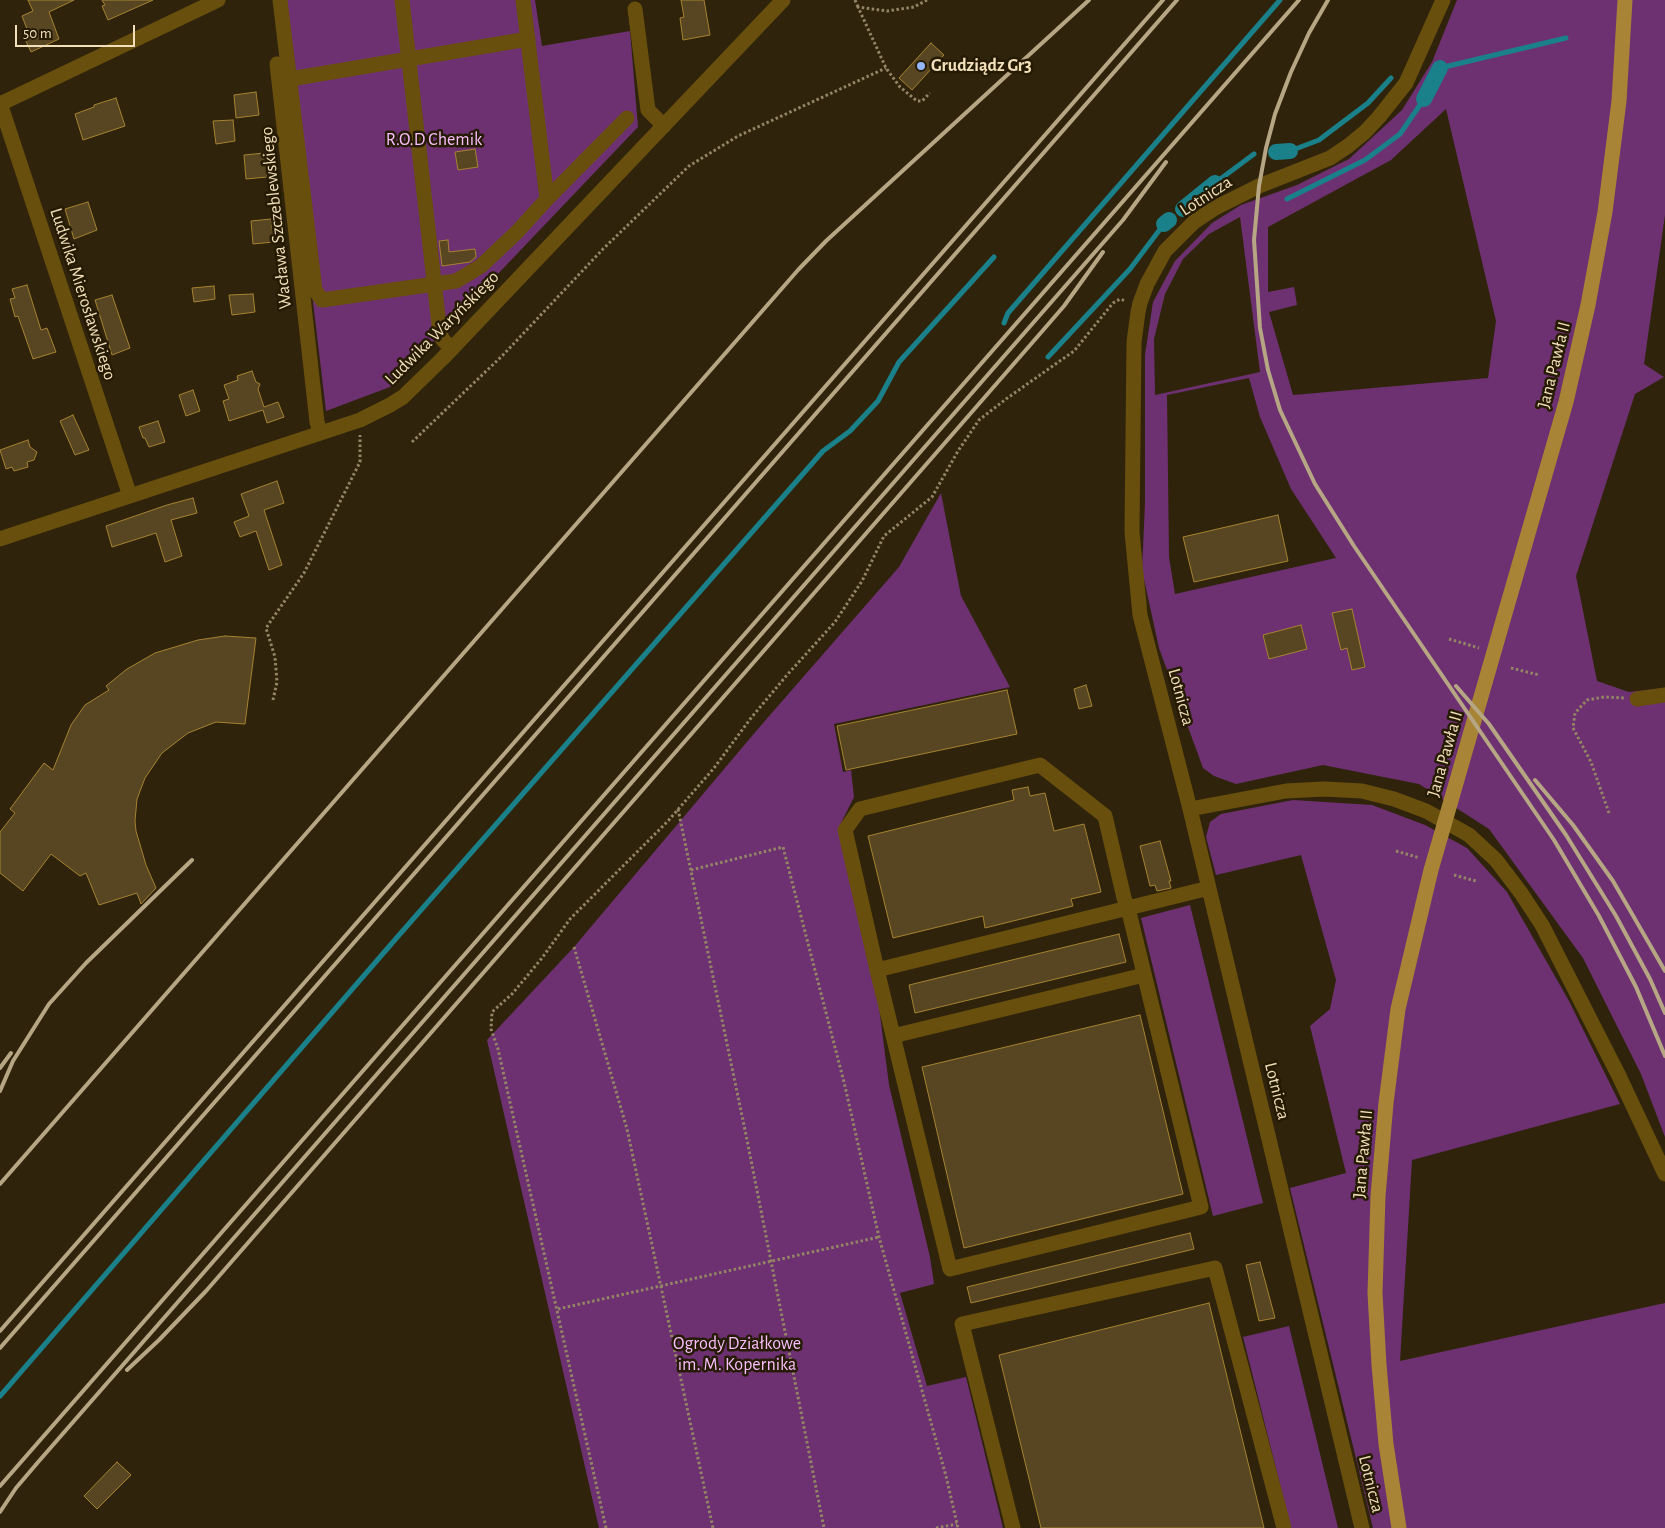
<!DOCTYPE html>
<html>
<head>
<meta charset="utf-8">
<style>
	body { margin:0 }
	#map { position:relative; width:1665px; height:1528px; overflow:hidden; background:#2f240b; font-family:"Alegreya Sans",sans-serif }
	canvas { display:block }
	.scale { position:absolute; left:15px; top:25px; width:120px; height:22px; box-sizing:border-box; border:2px solid #f2e0ba; border-top:0; padding-left:6px; font-size:15px; line-height:18px; white-space:nowrap; color:#f2e0ba; -webkit-text-stroke:4px #251a02; paint-order:stroke }
</style>
</head>
<body>
<div id="map">
<canvas width="1665" height="1528"></canvas>
<div class="scale">50 m</div>
</div>
<script>
const ctx = document.querySelector('canvas').getContext('2d');
ctx.lineJoin = 'round';
function paint(path, color) { ctx.fillStyle = color; ctx.fill(path, 'evenodd'); }
const shape = rows => new Path2D(rows.map(r => 'M' + r).join(''));
function trace(path, color, width, dash) { ctx.strokeStyle = color; ctx.lineWidth = width; ctx.lineCap = dash ? 'butt' : 'round'; ctx.setLineDash(dash || []); ctx.stroke(path); }
function write(font, color, halo, rows, align = 'center') {
  ctx.font = font + ' "Alegreya Sans",sans-serif'; ctx.lineWidth = 5; ctx.setLineDash([]); ctx.textBaseline = 'middle'; ctx.strokeStyle = halo; ctx.fillStyle = color; for (const [text, x, y, turn = 0] of rows) {
    ctx.save(); ctx.translate(x, y); ctx.rotate((+turn || 0) * Math.PI / 180); ctx.textAlign = isNaN(turn) ? turn : align; if (halo) ctx.strokeText(text, 0, 0); ctx.fillText(text, 0, 0); ctx.restore();
  }
}
const green = shape([
	[277,0,535,0,542,46,630,31,638,127,390,387,326,411],
	[1457,0,1665,0,1665,215,1644,364,1664,377,1635,394,1576,576,1597,681,1629,692,1665,688,1665,1137,1641,1074,1583,958,1489,829,1419,784,1323,765,1236,784,1214,776,1203,768,1159,648,1142,570,1145,503,1145,355,1153,302,1175,261,1212,223,1241,205,1297,185,1349,159,1402,110,1432,62],
	[1446,109,1496,321,1488,378,1293,395,1269,312,1297,305,1294,287,1268,292,1268,227,1391,160],
	[1240,217,1260,372,1155,395,1154,339,1165,294,1183,259,1209,234],
	[1249,378,1260,417,1291,489,1336,558,1175,594,1169,557,1167,395],
	[941,493,961,596,1010,687,834,724,843,772,851,770,854,797,838,829,879,1007,889,1085,930,1257,934,1284,900,1293,927,1386,966,1377,1003,1528,599,1528,487,1040,574,947,757,730,899,567],
	[1293,800,1372,805,1425,825,1467,848,1507,892,1569,1001,1620,1104,1412,1160,1400,1361,1665,1303,1665,1528,1373,1528,1290,1188,1346,1173,1310,1026,1330,1009,1336,980,1301,855,1216,875,1206,837,1210,822,1221,814],
	[1190,905,1263,1203,1213,1216,1141,918],
	[1289,1326,1338,1528,1291,1528,1243,1337]
]);
const stream = shape([
	[1440,68,1566,38],
	[1290,151,1319,140,1368,103,1391,78],
	[1215,183,1254,154],
	[1287,199,1365,160,1400,134,1424,99],
	[1004,323,1008,313,1280,0],
	[1048,357,1130,269,1164,224],
	[0,1396,393,942,823,451,850,431,878,401,899,362,994,257]
]);
const canal = shape([
	[1424,99,1440,68],
	[1276,152,1290,151],
	[1183,209,1215,183],
	[1164,224,1169,220]
]);
const building = shape([
	[28,0,74,0,49,12,59,39,31,52,25,39,30,37,22,16,33,11,28,0],
	[102,0,153,0,108,20,102,6,105,5,102,0],
	[681,0,704,0,710,35,683,40,680,18,684,17,681,0],
	[931,43,944,55,912,90,899,78,931,43],
	[256,92,259,115,236,118,234,95,256,92],
	[116,98,125,126,83,140,75,114,94,107,94,105,116,98],
	[233,120,235,141,216,144,213,121,233,120],
	[475,149,478,167,458,170,455,152,475,149],
	[265,153,267,177,246,179,244,155,265,153],
	[88,202,97,230,74,239,65,209,88,202],
	[271,219,274,242,253,244,251,221,271,219],
	[448,240,449,252,475,249,476,257,470,262,442,266,439,241,448,240],
	[27,285,41,330,47,328,56,352,33,359,18,316,15,317,10,299,15,298,12,289,27,285],
	[214,286,215,299,194,302,192,288,214,286],
	[253,294,255,312,232,315,229,295,253,294],
	[112,295,130,348,112,355,95,300,112,295],
	[252,371,256,382,260,384,258,389,264,407,278,402,284,417,267,423,263,410,229,421,223,401,229,399,224,385,238,380,237,376,252,371],
	[193,390,200,411,186,416,179,395,193,390],
	[73,415,89,450,75,455,60,421,73,415],
	[158,421,165,442,149,447,145,438,143,438,139,427,158,421],
	[28,440,30,447,37,452,34,460,27,462,28,467,14,471,12,467,6,469,0,450,28,440],
	[277,481,284,503,264,510,282,565,269,570,256,531,240,537,234,522,249,516,241,494,277,481],
	[193,498,197,513,171,520,182,556,165,562,156,533,112,547,106,526,167,505,193,498],
	[1278,515,1288,561,1194,582,1183,537,1278,515],
	[1352,609,1365,667,1352,670,1347,648,1341,650,1332,613,1352,609],
	[1301,625,1307,649,1269,659,1263,635,1301,625],
	[225,636,256,638,245,724,216,722,188,733,162,753,145,778,137,799,135,821,136,831,146,865,156,888,141,904,137,893,99,905,86,873,80,876,51,854,23,891,0,873,0,832,15,813,10,809,44,763,53,770,71,725,85,705,109,690,106,686,127,669,155,653,198,640,225,636],
	[1086,685,1092,706,1079,709,1074,689,1086,685],
	[1007,690,1017,734,846,770,837,726,1007,690],
	[1028,787,1030,796,1045,793,1054,831,1084,824,1101,892,1071,899,1073,906,985,928,983,916,893,938,868,836,1014,800,1012,790,1028,787],
	[1160,841,1171,881,1169,881,1171,888,1157,891,1155,885,1150,886,1140,846,1160,841],
	[1119,934,1126,962,915,1013,909,985,1119,934],
	[1140,1015,1183,1194,964,1248,922,1067,1140,1015],
	[1190,1233,1194,1249,971,1303,967,1287,1190,1233],
	[1260,1262,1275,1318,1259,1321,1246,1265,1260,1262],
	[1209,1303,1264,1528,1041,1528,999,1355,1209,1303],
	[117,1462,131,1475,97,1509,84,1496,117,1462]
]);
const path = shape([
	[855,0,858,7],
	[927,0,914,7,887,11,858,7,886,68,900,87,917,101,922,101,930,93],
	[412,442,503,355,603,249,689,166,738,136,886,68],
	[1449,639,1479,648],
	[1511,668,1539,675],
	[273,700,277,682,275,657,266,628,304,573,360,462,360,435],
	[678,809,745,1130,824,1528],
	[1609,813,1591,762,1573,728,1575,713,1587,700,1604,697,1624,698],
	[1396,851,1420,858],
	[691,870,783,847,844,1082,879,1237,946,1476,958,1528],
	[1454,875,1476,881],
	[574,947,627,1129,713,1528],
	[558,1309,879,1237],
	[606,1528,498,1049,491,1029,492,1012,512,994,542,958,570,919,668,821,714,768,751,718,787,675,835,622,862,581,884,536,932,497,958,451,979,420,1006,399,1074,351,1113,303,1120,299,1126,301],
	[936,1528,957,1524]
]);
const minor = shape([
	[280,0,315,290,322,300,456,281,481,266,517,232,547,199],
	[402,0,440,334,443,340,452,349],
	[523,0,547,199,627,118],
	[635,9,648,110,664,126],
	[277,64,317,422,320,432],
	[290,79,528,39],
	[0,103,130,496],
	[0,104,218,0],
	[0,539,360,420,390,405,403,397,443,358,783,0],
	[1637,699,1665,695],
	[1190,809,1286,791,1324,789,1362,791,1394,799,1426,811,1469,835,1496,860,1521,893,1542,925,1619,1076,1665,1174],
	[877,970,845,830,860,809,1040,765,1105,816,1124,898,1128,908,1201,1207,950,1269,877,970,1128,908,1209,888],
	[893,1036,1144,975],
	[1013,1528,962,1324,1215,1268,1284,1528],
	[1362,1528,1190,809,1140,615,1132,532,1134,342,1138,312,1140,303,1147,284,1165,251,1194,222,1215,208,1259,186,1330,158,1348,146,1365,132,1379,117,1406,83,1443,0]
]);
const major = shape([
	[1399,1528,1386,1444,1379,1365,1375,1293,1378,1196,1386,1103,1398,1009,1431,870,1566,402,1588,305,1605,212,1619,101,1625,0]
]);
const rail = shape([
	[1328,0,1309,33,1291,72,1275,114,1266,148,1259,186,1254,240,1260,328,1268,370,1280,410,1315,484,1354,546,1554,840,1599,916,1636,987,1665,1056],
	[1456,686,1489,724,1566,835,1616,916,1650,979,1665,1013],
	[1535,780,1573,825,1613,881,1665,971],
	[0,1068,11,1053],
	[0,1091,13,1061,49,1004,86,963,192,860],
	[0,1184,798,270,826,241,1089,0],
	[0,1331,1163,0],
	[0,1348,1177,0],
	[127,1370,159,1340,206,1291,1045,328,1064,306,1103,252],
	[0,1486,1299,0],
	[0,1512,16,1488,39,1461,1123,220,1166,162]
]);
const markers = [
	[921,66,5,"#95b6fd"]
];
const poiNames = [
	["Grudziądz Gr3",931,66]
];
const parkNames = [
	["R.O.D Chemik",434,140],
	["Ogrody Działkowe",737,1344],
	["im. M. Kopernika",737,1365]
];
const streetNames = [
	["Lotnicza",1206,196,-33],
	["Wacława Szczeblewskiego",276,218,-96],
	["Ludwika Mierosławskiego",83,294,72],
	["Ludwika Waryńskiego",442,328,-45],
	["Jana Pawła II",1554,365,-76],
	["Lotnicza",1181,697,75],
	["Jana Pawła II",1445,754,-74],
	["Lotnicza",1277,1091,76],
	["Jana Pawła II",1363,1154,-85],
	["Lotnicza",1371,1484,76]
];
paint(green, '#6d3171');
trace(stream, '#1a8089', 5);
trace(canal, '#1a8089', 16);
paint(building, '#574621');
trace(building, '#a68332', 1);
trace(path, '#938565', 3, [2.5, 2.5]);
trace(minor, '#694f0d', 15);
trace(major, '#a78436', 15);
trace(rail, '#b6a684', 4);
for (const [x, y, r, color] of markers) { const dot = new Path2D(); dot.arc(x, y, r, 0, 2 * Math.PI); ctx.fillStyle = color; ctx.fill(dot); trace(dot, '#251a02', 2); }
write('bold 18px', '#f2e0ba', '#251a02', poiNames, 'left');
write('18px', '#fabffe', '#251a02', parkNames);
write('18px', '#f2e0ba', '#251a02', streetNames);
</script>
</body>
</html>
